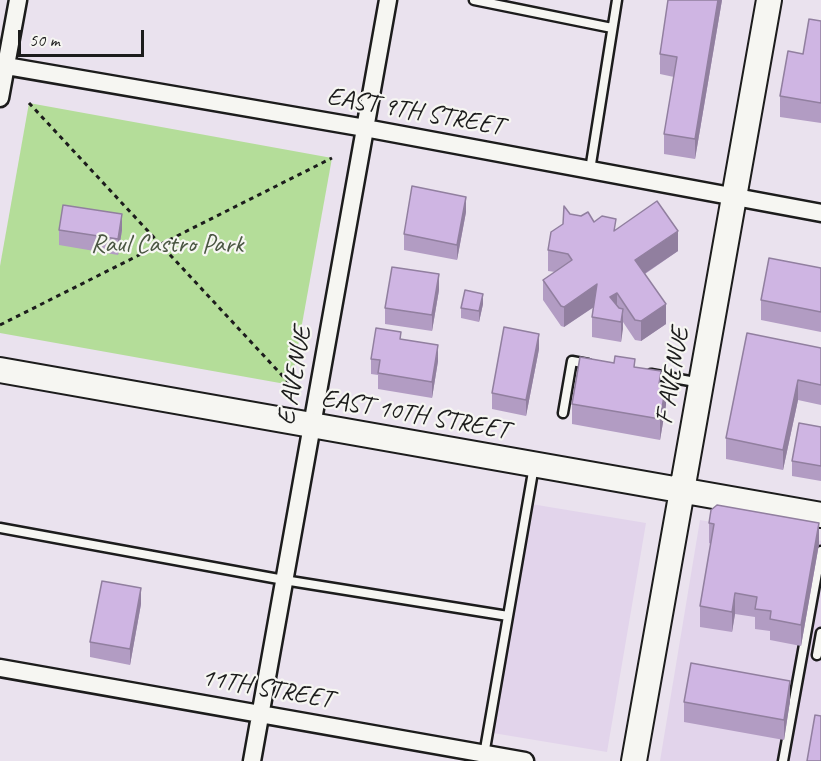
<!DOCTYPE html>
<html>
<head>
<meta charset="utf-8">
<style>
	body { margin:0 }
	#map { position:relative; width:821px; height:761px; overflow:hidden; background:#eae2ee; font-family:Caveat,sans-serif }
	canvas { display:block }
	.scale { position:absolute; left:18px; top:30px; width:126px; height:27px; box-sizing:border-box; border:3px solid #1c1c1c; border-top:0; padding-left:8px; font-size:18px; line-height:21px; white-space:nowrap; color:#1c1c1c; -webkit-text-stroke:4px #f6f6f2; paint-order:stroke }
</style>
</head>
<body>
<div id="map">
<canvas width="821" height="761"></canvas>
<div class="scale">50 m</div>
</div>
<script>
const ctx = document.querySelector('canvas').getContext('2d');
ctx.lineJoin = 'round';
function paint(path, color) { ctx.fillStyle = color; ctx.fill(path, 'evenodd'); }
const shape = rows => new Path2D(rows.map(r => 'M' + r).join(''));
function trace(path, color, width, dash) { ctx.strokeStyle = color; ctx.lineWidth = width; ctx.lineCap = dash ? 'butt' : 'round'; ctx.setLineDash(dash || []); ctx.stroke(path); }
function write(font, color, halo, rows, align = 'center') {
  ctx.font = font + ' Caveat,sans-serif'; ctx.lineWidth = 4.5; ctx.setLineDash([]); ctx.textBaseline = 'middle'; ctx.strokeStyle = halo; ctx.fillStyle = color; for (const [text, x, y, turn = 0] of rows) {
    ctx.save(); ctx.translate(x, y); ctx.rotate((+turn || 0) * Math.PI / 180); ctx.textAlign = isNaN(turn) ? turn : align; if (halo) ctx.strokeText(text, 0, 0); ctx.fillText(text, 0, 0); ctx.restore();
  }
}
const built = shape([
	[531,504,646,523,607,752,493,733],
	[700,520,821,541,821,761,660,761]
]);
const green = shape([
	[29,103,332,158,291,385,0,333,0,266]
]);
const path = shape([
	[29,103,291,385],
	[0,325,332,158]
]);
const lane = shape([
	[474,0,612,28],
	[590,170,617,0],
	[651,374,701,383],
	[563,413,572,361,588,364],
	[0,528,284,580,508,616],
	[817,655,821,633],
	[484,755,534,466],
	[783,761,821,551]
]);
const street = shape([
	[0,65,365,128,821,213],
	[0,98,18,0],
	[0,668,525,761],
	[252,761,388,0]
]);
const secondary = shape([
	[0,370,821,515],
	[634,761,769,0]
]);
const wall = shape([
	[722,0,695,159,664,154,664,134,674,77,660,74,660,54],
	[821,21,821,123,780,117,780,96],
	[466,212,457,260,404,250,404,234],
	[570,214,594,222,678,251,645,274,666,324,641,341,635,340,623,322,621,342,592,337,592,317,593,307,564,327,561,326,543,300,543,280,555,272,548,271,548,250,563,224],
	[59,230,122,230,118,255,59,245],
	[821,268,821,332,761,320,761,300],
	[439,290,432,331,385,324,385,308],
	[483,304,479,322,461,318,461,308],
	[401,339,438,361,432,398,378,389,378,375,371,374,371,359],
	[821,348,821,405,798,400,783,470,726,459,726,438],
	[539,349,526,416,492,409,492,393],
	[635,367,661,384,666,405,660,440,572,424,572,404],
	[821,427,821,481,792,476,792,461],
	[709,523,819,544,801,646,770,640,770,631,755,629,755,617,735,614,732,632,700,627,700,606,711,544,709,543],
	[141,604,130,665,90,657,90,642],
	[790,701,784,740,684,722,684,702]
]);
const shadedWall = shape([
	[718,0,722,0,695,159,695,139],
	[466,197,466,212,457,260,457,245],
	[122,214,122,230,118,255,118,239],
	[678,231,678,251,635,280,635,260],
	[439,274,439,290,432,331,432,315],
	[597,284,597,305,564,327,564,307],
	[617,293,617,313,610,297],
	[483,294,483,304,479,322,479,311],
	[666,304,666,324,641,341,641,321],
	[623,309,623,329,621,342,621,322],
	[539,334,539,349,526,416,526,400],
	[438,345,438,361,432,398,432,382],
	[798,380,798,400,783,470,783,450],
	[666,385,666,405,660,440,660,419],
	[819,523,819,544,801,646,801,625],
	[141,588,141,604,130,665,130,649],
	[735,593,735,614,732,632,732,612],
	[790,681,790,701,784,740,784,720]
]);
const building = shape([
	[668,0,718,0,695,139,664,134,677,57,660,54,668,0],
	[809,19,821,21,821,103,780,96,788,51,803,54,809,19],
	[412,186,466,197,457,245,404,234,412,186],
	[657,201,678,231,635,260,666,304,641,321,635,320,617,293,610,297,619,308,623,309,621,322,592,317,597,284,564,307,561,306,543,280,572,260,568,254,548,250,551,232,563,224,564,206,570,214,581,216,588,212,594,222,602,216,616,219,614,231,657,201],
	[63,205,122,214,118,239,59,230,63,205],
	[769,258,821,268,821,312,761,300,769,258],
	[392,267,439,274,432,315,385,308,392,267],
	[465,290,483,294,479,311,461,308,465,290],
	[504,327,539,334,526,400,492,393,504,327],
	[376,328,401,332,400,339,438,345,432,382,378,373,380,360,371,359,376,328],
	[747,333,821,348,821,385,798,380,783,450,726,438,747,333],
	[615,356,635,359,634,367,661,371,659,384,666,385,660,419,572,404,580,357,614,363,615,356],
	[799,423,821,427,821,466,792,461,799,423],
	[717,505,819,523,801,625,770,619,771,611,755,609,757,597,735,593,732,612,700,606,714,524,709,523,711,510,717,505],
	[102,581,141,588,130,649,90,642,102,581],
	[691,663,790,681,784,720,684,702,691,663],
	[815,715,821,716,821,761,807,761,815,715]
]);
const streetNames = [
	["EAST 9TH STREET",415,112,10],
	["E AVENUE",295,376,-80],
	["F AVENUE",673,376,-80],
	["EAST 10TH STREET",415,415,10],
	["11TH STREET",267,689,10]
];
const parkNames = [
	["Raul Castro Park",167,245]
];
paint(built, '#e2d4eb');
paint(green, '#b4dd99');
trace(lane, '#1c1c1c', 13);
trace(street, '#1c1c1c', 21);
trace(secondary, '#1c1c1c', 28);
trace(path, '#1c1c1c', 3, [4.5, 4.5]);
trace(lane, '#f6f6f2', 8);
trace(street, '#f6f6f2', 16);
trace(secondary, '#f6f6f2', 24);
paint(wall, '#b29cc3');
paint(shadedWall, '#917f9f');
paint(building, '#cfb5e3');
trace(building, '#917f9f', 1.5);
write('26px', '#1c1c1c', '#f6f6f2', streetNames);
write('26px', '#4a5642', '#f6f6f2', parkNames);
</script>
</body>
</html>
